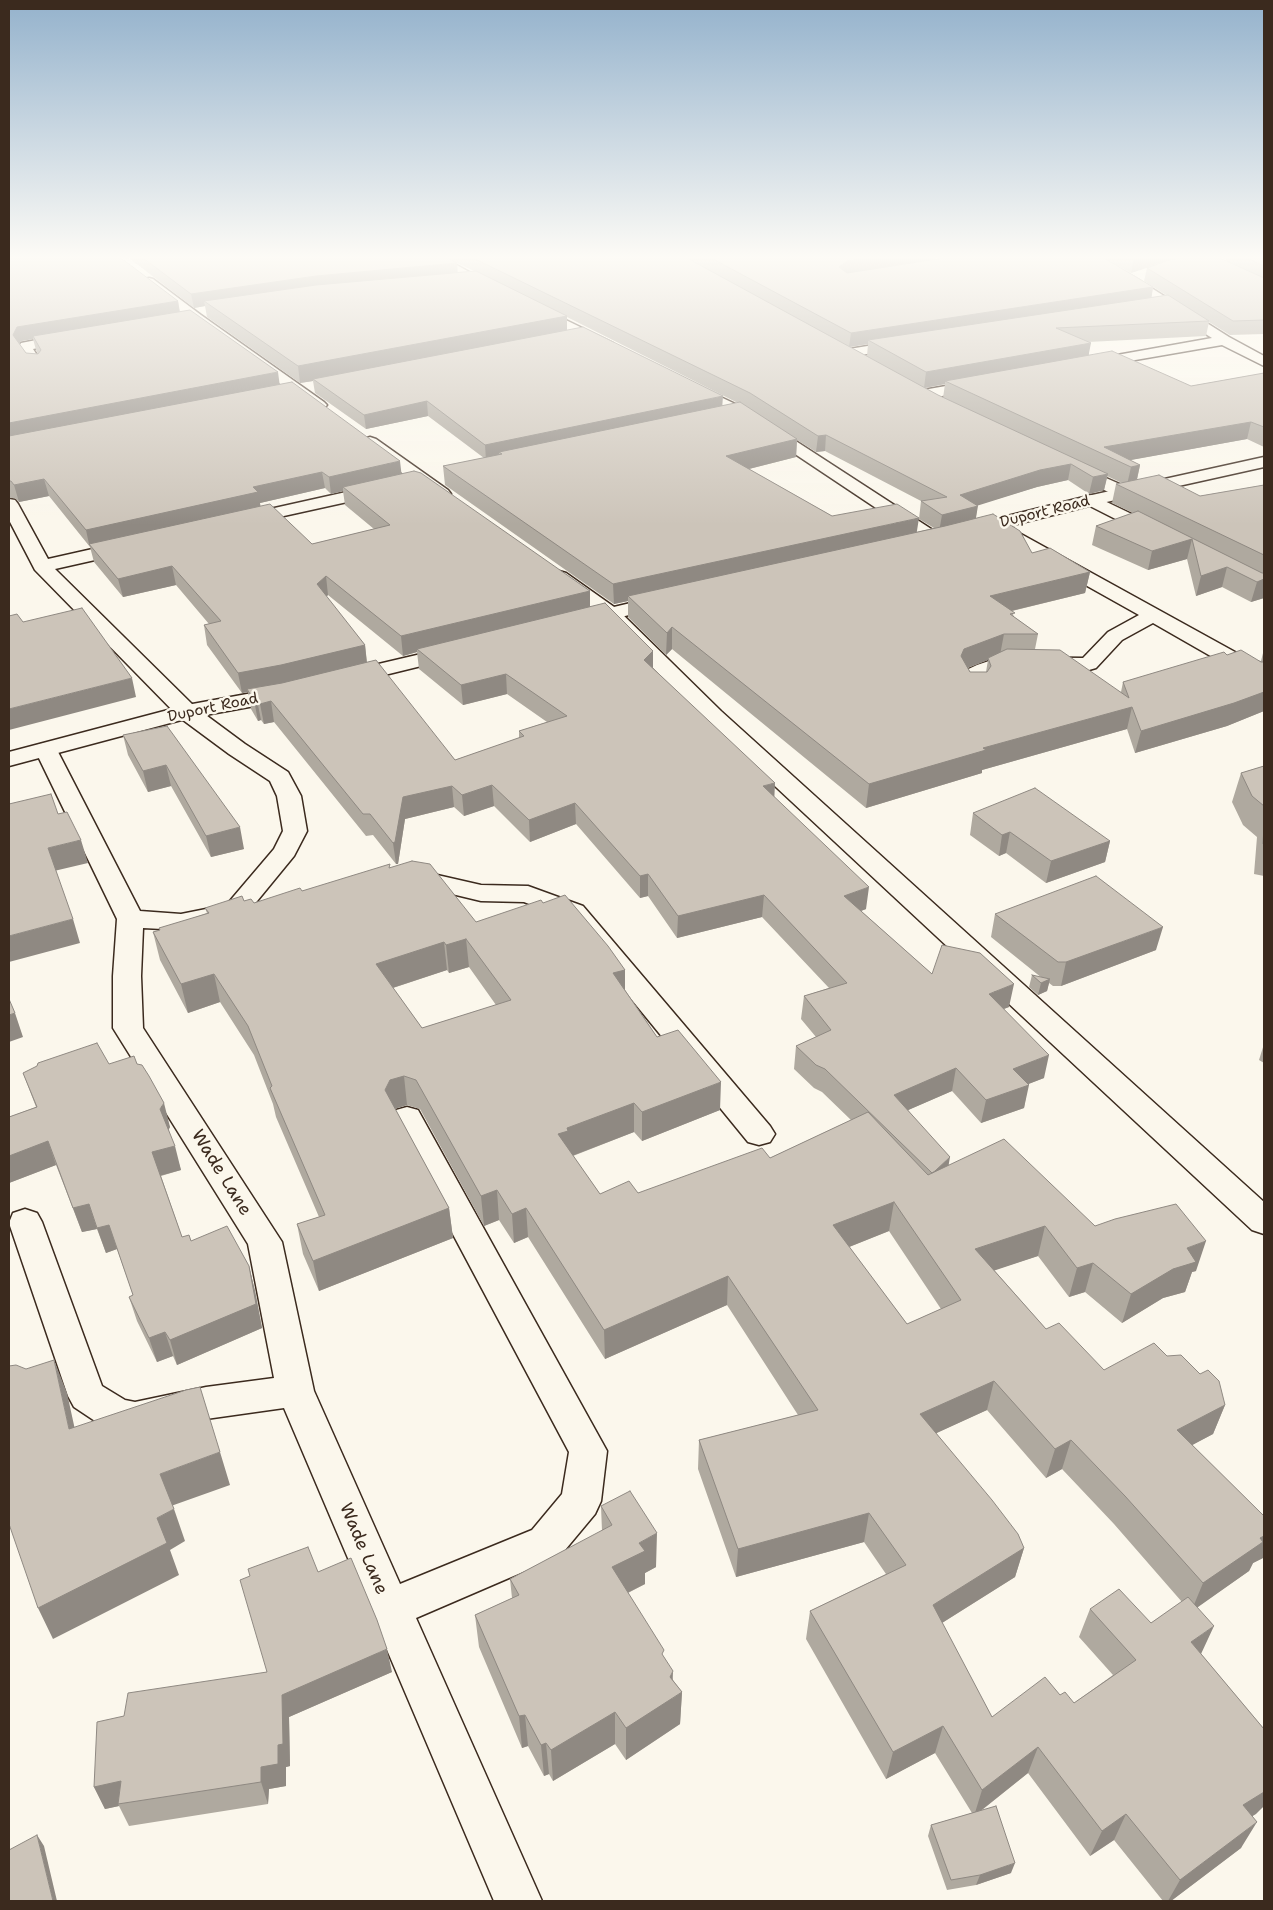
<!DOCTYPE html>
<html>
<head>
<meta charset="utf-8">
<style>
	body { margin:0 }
	#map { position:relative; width:1273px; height:1910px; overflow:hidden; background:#fbf7ec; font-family:"Shantell Sans",sans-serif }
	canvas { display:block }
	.frame { position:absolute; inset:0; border:10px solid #3b2a1e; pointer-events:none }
</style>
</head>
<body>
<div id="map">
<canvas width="1273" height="1910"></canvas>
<div class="frame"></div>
</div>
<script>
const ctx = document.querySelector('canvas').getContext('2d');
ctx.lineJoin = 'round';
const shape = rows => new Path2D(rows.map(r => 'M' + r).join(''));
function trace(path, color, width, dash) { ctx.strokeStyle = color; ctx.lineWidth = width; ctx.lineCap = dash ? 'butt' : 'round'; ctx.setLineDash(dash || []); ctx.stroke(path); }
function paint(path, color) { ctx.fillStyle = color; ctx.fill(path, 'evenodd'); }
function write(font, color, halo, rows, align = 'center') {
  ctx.font = font + ' "Shantell Sans",sans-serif'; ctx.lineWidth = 5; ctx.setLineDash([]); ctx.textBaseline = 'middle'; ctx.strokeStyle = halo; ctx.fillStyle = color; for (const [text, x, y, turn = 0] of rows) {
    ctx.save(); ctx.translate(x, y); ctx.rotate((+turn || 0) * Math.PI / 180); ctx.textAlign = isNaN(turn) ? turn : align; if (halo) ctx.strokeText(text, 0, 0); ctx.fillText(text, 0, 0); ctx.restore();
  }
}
const street = shape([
	[429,258,444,258,500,289,498,292,490,292,429,258],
	[1084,258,1099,258,1134,277,1229,337,1264,356,1264,366,1222,345,1089,368,1084,367,1082,364,1084,361,1089,360,1212,338,1084,258],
	[149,278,153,279,201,315,324,402,327,405,324,408,314,408,191,321,145,285,143,282,145,279,149,278],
	[535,305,613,343,615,346,608,350,603,349,530,312,528,309,530,306,535,305],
	[72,333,79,337,77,340,33,349,43,364,41,367,31,367,18,348,21,343,72,333],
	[904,340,911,344,909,347,849,357,844,356,842,353,844,350,849,349,904,340],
	[980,380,985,381,987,384,985,387,923,400,918,398,915,395,918,392,923,390,980,380],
	[689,382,748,410,942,536,945,540,942,544,936,545,930,544,738,416,684,389,682,386,684,383,689,382],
	[370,437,376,439,448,490,451,494,448,498,442,499,436,498,364,445,362,442,364,439,370,437],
	[1072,463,1131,489,1134,493,1131,497,1125,498,1119,497,1066,472,1064,468,1066,464,1072,463],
	[382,484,388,485,391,489,388,493,243,525,237,524,234,520,237,516,243,515,382,484],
	[1092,495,1163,529,1166,533,1163,537,1157,538,1151,537,1086,504,1083,500,1086,496,1092,495],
	[9,499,15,500,18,504,48,559,128,541,135,543,137,547,135,551,55,569,195,707,245,744,288,772,301,796,307,831,294,856,244,917,235,919,228,917,225,921,181,930,143,928,141,976,143,1028,282,1242,314,1391,400,1584,532,1530,562,1494,569,1452,391,1118,396,1110,407,1107,418,1110,607,1451,601,1501,595,1514,560,1556,416,1618,542,1901,494,1901,284,1408,206,1419,135,1434,104,1427,74,1407,68,1396,9,1223,13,1213,25,1209,37,1213,42,1222,102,1386,125,1400,135,1402,206,1387,274,1378,248,1244,113,1028,113,976,117,919,35,750,38,745,46,743,54,745,57,750,140,911,181,914,216,907,223,909,274,849,283,831,277,796,270,781,229,754,179,717,35,570,9,520,9,499],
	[995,522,1001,523,1264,668,1264,683,1256,682,1153,623,1122,640,1096,668,1089,670,1003,669,982,679,986,687,983,692,975,693,967,692,959,677,962,672,977,665,1001,657,1083,658,1108,632,1139,615,989,531,986,527,989,523,995,522],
	[559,571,566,573,617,609,721,711,1264,1202,1264,1234,1252,1230,705,721,603,617,552,581,549,577,552,573,559,571],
	[411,869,481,885,528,886,583,906,770,1126,775,1134,770,1142,759,1145,748,1142,565,918,524,902,481,901,402,882,398,877,402,872,411,869]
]);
const secondary = shape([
	[1264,457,1264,467,1093,505,969,536,963,535,960,531,963,527,1092,495,1264,457],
	[664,595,671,597,674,601,671,605,579,627,572,625,569,621,572,617,664,595],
	[455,646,462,648,465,652,462,656,348,684,340,683,337,678,340,673,455,646],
	[285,687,293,689,296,694,293,699,189,718,9,766,9,752,187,705,285,687]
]);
const wall = shape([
	[9,258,178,301,180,312,280,384,401,474,590,591,590,607,653,668,774,797,866,909,861,911,932,974,1009,1007,1004,1009,1044,1078,1028,1084,1024,1108,981,1123,952,1091,908,1110,949,1165,1095,1226,1196,1271,1192,1272,1185,1292,1163,1298,1122,1323,1085,1292,1069,1297,1038,1256,994,1270,1046,1329,1104,1370,1167,1356,1225,1405,1213,1434,1192,1445,1264,1516,1264,1555,1263,1558,1253,1563,1249,1571,1197,1607,1201,1654,1264,1729,1264,1806,1252,1816,1241,1848,1171,1901,1163,1901,1114,1840,1090,1856,1028,1773,982,1810,1011,1873,976,1885,947,1890,928,1836,931,1825,972,1813,935,1753,886,1779,806,1639,810,1611,886,1574,864,1542,736,1577,698,1469,699,1440,798,1415,727,1305,605,1359,528,1237,514,1243,499,1220,484,1226,420,1109,407,1105,395,1109,449,1208,453,1238,319,1291,303,1254,297,1224,319,1217,276,1117,273,1104,254,1055,220,1002,188,1013,160,960,153,932,207,913,205,908,244,901,254,903,302,891,390,868,476,922,543,903,625,970,625,990,657,1037,720,1110,642,1141,634,1132,573,1156,600,1194,638,1193,770,1158,851,1120,822,1092,814,1088,794,1069,796,1046,816,1037,801,1019,804,996,829,988,762,917,677,938,648,896,640,898,576,824,530,842,494,806,464,816,454,807,405,819,398,864,396,864,373,835,366,836,274,722,264,724,261,720,258,721,251,709,248,692,242,693,207,645,204,625,209,624,176,585,123,597,94,562,90,547,49,496,19,502,15,498,9,498],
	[33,339,36,350,38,354,26,353,19,344,21,341],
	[325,488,331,494,343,491,345,505,374,529,312,544,260,506,260,503],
	[328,595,403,656,417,652,419,669,463,705,507,694,547,722,519,731,519,738,455,760,367,662,365,645,326,597],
	[469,967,496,1005,422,1028,393,988,447,970,449,973],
	[889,1231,941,1309,907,1324,849,1247],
	[987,1410,1046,1478,1062,1469,1114,1524,1182,1602,1151,1623,1090,1609,1079,1637,1113,1675,1074,1703,1060,1695,992,1717,942,1623,1015,1577,1024,1548,936,1433],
	[129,258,936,258,936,259,944,258,1220,258,1225,260,1226,258,1264,258,1264,334,1230,335,1209,322,1206,336,1088,342,1089,355,1191,386,1264,373,1264,447,1247,439,1130,460,1140,465,1137,480,1200,496,1264,485,1264,598,1251,602,1222,587,1196,596,1187,559,1148,570,1092,545,1096,526,1133,513,1112,503,1116,484,1122,483,1107,476,1104,490,1089,494,1068,480,1037,487,977,505,976,518,1032,553,1090,572,1085,593,1012,611,1014,617,1038,634,1035,649,1121,692,1123,682,1227,655,1261,661,1264,649,1264,711,1227,726,1135,753,1127,729,982,770,982,773,866,808,672,649,666,655,628,617,628,601,614,604,445,485,443,466,484,458,428,416,366,429,315,393,313,381,300,383,207,317,205,306,194,308],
	[451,260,474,271,457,272,457,263],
	[1113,263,1131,273,1162,263,1147,268,1144,281,1166,295,1151,298,1153,287],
	[567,317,738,403,723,406,567,330],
	[868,344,867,356,850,347],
	[945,384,943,398,925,388],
	[797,440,816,452,825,451,921,501,919,519,934,528,917,532,832,516,749,469,796,457],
	[988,660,986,672,970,672,968,668],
	[167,726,244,849,211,857,171,786,148,792,128,755,123,735],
	[1264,766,1264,876,1254,874,1257,837,1243,825,1232,802,1241,773],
	[973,813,1110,841,1105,862,1046,883,1006,853,999,856,970,835],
	[995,914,1156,950,1061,986,1053,986,1049,983,1047,991,1038,995,1029,987,1032,975,1042,978,991,937],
	[1264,1044,1264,1063,1259,1060],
	[109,1064,137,1064,170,1127,168,1130,181,1170,161,1176,182,1237,249,1266,255,1291,262,1328,177,1365,173,1356,157,1362,137,1321,129,1297,133,1295,117,1249,106,1253,97,1229,82,1232,56,1165,9,1183,9,1117,36,1107,23,1073],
	[601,1506,656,1567,645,1573,645,1584,628,1593,663,1657,673,1680,682,1692,680,1724,626,1760,615,1744,553,1781,549,1774,544,1776,528,1746,522,1748,479,1647,475,1615,512,1598,510,1579,602,1531],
	[318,1572,392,1672,289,1717,290,1766,286,1767,286,1786,269,1789,268,1804,129,1826,119,1806,105,1809,94,1787,124,1716,267,1672]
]);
const shadedWall = shape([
	[868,258,936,258,936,260,846,274,839,267,847,261],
	[1140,258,1188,258,1159,263,1131,273,1134,260],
	[457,263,458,276,204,301,205,306,194,308,191,294,316,276],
	[1153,287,1151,301,868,340,868,344,849,347,851,333],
	[178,301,180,315,33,336,33,339,21,341,16,349,13,335,17,327],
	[567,316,567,332,313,379,313,381,300,383,298,366],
	[1091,343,1088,358,945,381,945,384,924,388,926,372],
	[278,372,280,387,9,440,9,423],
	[723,396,722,410,502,454,499,452,499,457,486,460,485,445],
	[427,401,428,416,366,429,364,415],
	[1251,422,1247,439,1120,462,1104,447],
	[826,435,825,451,816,452,818,436],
	[797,439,796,457,725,475,726,456],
	[400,461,402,478,343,487,343,491,331,494,329,477],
	[1071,464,1068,480,1037,487,970,508,978,506,975,523,939,532,942,515,960,495,1040,470],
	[1140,465,1136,483,1127,485,1131,467],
	[322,472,325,488,260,503,261,509,89,544,86,530,253,487],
	[1108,474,1104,490,1089,494,1093,477],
	[44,479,49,496,19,502,14,485],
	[919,518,916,537,628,596,628,601,614,604,613,584],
	[1192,539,1187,559,1148,570,1152,551],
	[172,566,176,585,123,597,118,579],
	[1227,567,1222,587,1196,596,1201,576],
	[1090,572,1085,593,986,617,990,596],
	[326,576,328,595,319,603,317,584],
	[1264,579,1264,598,1251,602,1257,582],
	[590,591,590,610,417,649,417,652,403,656,401,636],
	[672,627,672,649,666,655,667,633],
	[1004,634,1000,655,988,658,988,660,961,670,961,656,964,649],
	[365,645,367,665,285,685,247,689,248,692,242,693,238,673],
	[653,651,653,670,644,660],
	[506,674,507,694,463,705,461,685],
	[132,678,136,697,9,730,9,709],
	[1264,692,1264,711,1227,726,1135,753,1141,731],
	[254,700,257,700,261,720,258,721],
	[271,701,274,722,264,724,260,704],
	[1132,707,1127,729,982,770,982,773,866,808,869,784,983,748],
	[166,765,171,786,148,792,143,771],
	[775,783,774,805,763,786],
	[492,785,494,806,464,816,462,795],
	[452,786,454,807,405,819,398,864,396,864,393,843,403,797],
	[575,803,576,824,530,842,529,820],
	[240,827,244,849,211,857,206,836],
	[1010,832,1006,853,999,856,1002,835],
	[81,840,88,863,54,871,48,848],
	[1110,841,1105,862,1046,883,1051,861],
	[648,874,648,896,640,898,640,876],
	[869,887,866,909,842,918,844,896],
	[764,895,762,917,677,938,678,916],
	[73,919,80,943,9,962,9,936],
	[1163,927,1156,950,1061,986,1066,962],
	[466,939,469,967,449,973,446,945],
	[444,942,447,970,380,992,376,964],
	[625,970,625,998,613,973],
	[214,974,220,1002,188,1013,181,984],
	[1050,979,1047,991,1038,995,1041,983],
	[1014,984,1009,1007,984,1016,989,994],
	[15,1013,23,1037,9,1042,9,1015],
	[1049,1055,1044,1078,1008,1092,1013,1069],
	[956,1068,952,1091,890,1118,894,1095],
	[404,1076,407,1105,394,1109,385,1090,390,1080],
	[721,1082,720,1110,642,1141,642,1112],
	[1029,1085,1024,1108,981,1123,986,1100],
	[164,1103,170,1127,167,1133,160,1109],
	[634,1103,634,1132,569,1157,558,1134,567,1128],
	[48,1141,56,1165,9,1183,9,1156],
	[175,1146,181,1170,159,1176,152,1152],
	[950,1157,946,1180,932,1174],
	[497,1190,499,1220,484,1226,481,1196],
	[894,1202,889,1231,829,1255,833,1225],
	[89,1204,97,1229,82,1232,73,1208],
	[449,1208,453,1238,319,1291,313,1261],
	[526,1208,528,1237,514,1243,512,1214],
	[109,1225,117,1249,106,1253,97,1228],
	[1045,1226,1038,1256,969,1279,975,1249],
	[1206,1241,1196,1271,1192,1272,1185,1292,1163,1298,1122,1323,1131,1294,1187,1248],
	[1093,1263,1085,1292,1069,1297,1077,1268],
	[249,1266,255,1291,262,1328,177,1365,170,1340],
	[728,1276,727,1305,605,1359,604,1330],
	[165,1332,173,1356,157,1362,149,1338],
	[54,1360,67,1393,82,1462,69,1429],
	[994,1381,987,1410,915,1443,920,1414],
	[1225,1405,1213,1434,1166,1459,1177,1430],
	[1071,1440,1062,1469,1046,1478,1055,1449],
	[220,1452,230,1485,171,1506,160,1474],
	[174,1509,185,1541,170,1550,179,1575,53,1639,38,1608,157,1518],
	[869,1513,864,1542,736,1577,738,1549],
	[657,1533,656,1567,645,1573,645,1584,613,1600,612,1567,639,1543],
	[1264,1536,1264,1555,1263,1558,1253,1563,1249,1571,1191,1612,1203,1583,1260,1538],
	[1024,1548,1015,1577,926,1633,933,1605],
	[1214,1626,1201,1654,1191,1642],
	[387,1649,392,1672,289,1717,290,1766,286,1767,286,1786,269,1789,268,1804,261,1782,261,1767,278,1745,282,1695],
	[673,1671,672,1699,682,1692,680,1724,626,1760,626,1728,670,1677],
	[615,1712,615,1744,553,1781,551,1750],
	[525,1715,528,1746,522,1748,519,1716],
	[943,1726,935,1753,886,1779,893,1752],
	[546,1743,549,1774,544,1776,541,1745],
	[1038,1747,1028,1773,974,1816,982,1790],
	[121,1781,118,1804,119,1806,105,1809,94,1787],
	[1264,1792,1264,1806,1256,1814,1228,1831,1243,1805],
	[1126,1814,1114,1840,1090,1856,1102,1831],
	[1257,1822,1241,1848,1171,1901,1168,1901,1180,1880],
	[37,1835,44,1846,57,1901,53,1901],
	[1015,1863,1011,1873,976,1885,980,1875]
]);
const building = shape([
	[9,258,121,258,178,301,17,327,13,335,26,353,38,354,41,350,33,336,190,310,278,372,9,423,9,258],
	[143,258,448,258,457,263,316,276,191,294,143,258],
	[473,258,687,258,938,395,1108,474,1093,477,1071,464,1040,470,960,495,978,506,942,515,921,501,947,497,826,435,818,436,750,393,473,258],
	[711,258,868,258,847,261,839,267,847,273,944,258,1104,258,1153,287,851,333,711,258],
	[1130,258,1140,258,1134,260,1130,258],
	[1181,258,1220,258,1264,278,1264,320,1233,321,1147,268,1169,260,1181,258],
	[1247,258,1264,258,1264,266,1247,258],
	[476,271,567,316,298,366,204,301,316,285,476,271],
	[1168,295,1209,321,1056,328,1091,343,926,372,868,340,1168,295],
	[583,327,723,396,485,445,427,401,364,415,313,379,583,327],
	[1112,351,1191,386,1264,373,1264,427,1251,422,1104,447,1140,465,1131,467,945,381,1112,351],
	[292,382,400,461,329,477,322,472,253,487,258,492,86,530,44,479,14,485,11,481,9,481,9,436,292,382],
	[740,402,797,439,726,456,832,516,897,504,919,518,613,584,443,466,502,454,499,452,740,402],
	[414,471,421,473,590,591,401,636,326,576,317,584,365,645,281,665,238,673,204,625,221,621,172,566,118,579,89,544,270,504,312,544,390,525,343,487,414,471],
	[1159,475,1200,496,1264,485,1264,555,1116,484,1159,475],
	[1138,511,1262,573,1264,573,1264,579,1257,582,1227,567,1201,576,1192,539,1152,551,1096,526,1138,511],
	[993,514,1020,531,1032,553,1050,548,1090,572,990,596,1015,613,1010,614,1038,634,1004,634,964,649,961,656,970,672,987,672,991,666,988,658,1007,649,1060,650,1129,698,1123,682,1224,652,1227,655,1241,650,1261,662,1264,662,1264,692,1234,703,1141,731,1132,707,983,748,986,750,869,784,672,627,667,633,628,596,945,526,993,514],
	[605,603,653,651,644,660,775,783,763,786,869,887,844,896,932,974,942,945,980,953,1014,984,989,994,1049,1055,1013,1069,1029,1085,986,1100,956,1068,894,1095,950,1157,935,1171,932,1173,825,1069,816,1065,796,1046,831,1030,804,996,847,983,764,895,678,916,648,874,640,876,575,803,529,820,492,785,462,795,452,786,403,797,395,842,393,843,370,814,363,814,271,701,260,704,257,700,254,700,247,689,282,683,376,660,455,760,524,736,519,731,567,716,506,674,461,685,417,649,605,603],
	[82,608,132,678,9,709,9,616,17,614,23,622,82,608],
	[167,726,240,827,206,836,166,765,143,771,123,735,167,726],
	[1264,766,1264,806,1252,796,1241,773,1264,766],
	[1035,788,1110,841,1051,861,1010,832,1002,835,973,813,1035,788],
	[51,794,58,814,67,812,81,840,48,848,73,919,9,936,9,804,51,794],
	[1264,827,1264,844,1263,844,1264,827],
	[412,861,430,864,476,922,541,900,543,903,565,895,608,946,625,970,613,973,657,1037,678,1030,721,1082,642,1112,634,1103,567,1128,568,1131,558,1134,600,1194,629,1181,638,1193,762,1148,770,1158,868,1112,928,1175,1004,1139,1095,1226,1115,1219,1176,1204,1206,1241,1187,1248,1196,1262,1173,1269,1131,1294,1093,1263,1077,1268,1045,1226,975,1249,1046,1329,1059,1323,1104,1370,1154,1343,1167,1356,1181,1355,1200,1374,1208,1370,1219,1381,1225,1405,1177,1430,1264,1516,1264,1536,1260,1538,1263,1542,1203,1583,1125,1496,1071,1440,1055,1449,994,1381,920,1414,992,1500,1018,1534,1024,1548,933,1605,992,1717,1045,1677,1060,1695,1065,1692,1074,1703,1136,1660,1090,1609,1119,1589,1151,1623,1188,1597,1214,1626,1191,1642,1264,1729,1264,1792,1243,1805,1257,1822,1180,1880,1126,1814,1102,1831,1038,1747,982,1790,943,1726,893,1752,810,1611,906,1565,869,1513,738,1549,699,1440,818,1410,728,1276,604,1330,526,1208,512,1214,497,1190,481,1196,416,1080,404,1076,390,1080,385,1090,449,1208,313,1261,297,1224,325,1215,270,1088,272,1086,248,1026,214,974,181,984,153,932,160,930,159,928,209,913,205,908,242,896,244,901,251,899,254,903,300,888,302,891,390,864,389,868,412,861],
	[466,939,511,1000,422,1028,376,964,444,942,446,945,466,939],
	[894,1202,961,1300,907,1324,833,1225,894,1202],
	[1096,876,1163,927,1066,962,1058,962,995,914,1096,876],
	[1032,975,1050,979,1041,983,1032,975],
	[9,999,15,1013,9,1015,9,999],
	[97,1043,109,1064,134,1056,137,1064,142,1065,149,1076,164,1103,160,1109,175,1146,152,1152,182,1237,189,1235,191,1241,227,1226,249,1266,256,1304,170,1340,165,1332,149,1338,129,1297,133,1295,109,1225,97,1228,89,1204,73,1208,48,1141,9,1156,9,1117,37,1107,23,1073,37,1066,38,1063,97,1043],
	[54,1360,69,1429,186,1390,200,1387,220,1452,160,1474,174,1509,157,1518,167,1543,38,1608,9,1524,9,1366,16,1365,26,1369,54,1360],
	[630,1491,657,1533,639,1543,645,1551,612,1567,664,1650,662,1654,673,1671,670,1677,682,1692,626,1728,615,1712,551,1750,546,1743,541,1745,525,1715,519,1716,475,1615,519,1595,510,1579,612,1525,601,1506,630,1491],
	[308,1547,318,1572,351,1558,377,1620,387,1649,282,1695,283,1744,278,1745,278,1764,261,1767,261,1782,118,1804,121,1781,94,1787,97,1722,124,1716,128,1693,267,1672,240,1580,250,1576,248,1569,308,1547],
	[996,1806,1015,1863,980,1875,951,1880,931,1825,996,1806],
	[37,1835,53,1901,9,1901,9,1850,37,1835]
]);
const farStreetnames = [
	["Duport Road",1045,512,-14],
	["Duport Road",213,708,-12]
];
const streetNames = [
	["Wade Lane",221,1173,58],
	["Wade Lane",363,1549,67]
];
trace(street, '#3b2a1e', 3);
trace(secondary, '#3b2a1e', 3);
paint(street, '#fbf7ec');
paint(secondary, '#fbf7ec');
paint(wall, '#afa99f');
paint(shadedWall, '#8f8982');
paint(building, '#ccc4b9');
trace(building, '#8f8982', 1);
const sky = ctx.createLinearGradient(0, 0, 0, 525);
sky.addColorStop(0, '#94b2cc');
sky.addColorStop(0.49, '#fdfbf6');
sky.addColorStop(1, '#fdfbf600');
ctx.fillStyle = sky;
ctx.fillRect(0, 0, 1273, 525);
write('15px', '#3b2a1e', '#fbf7ec', farStreetnames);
write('18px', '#3b2a1e', '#fbf7ec', streetNames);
</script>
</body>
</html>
